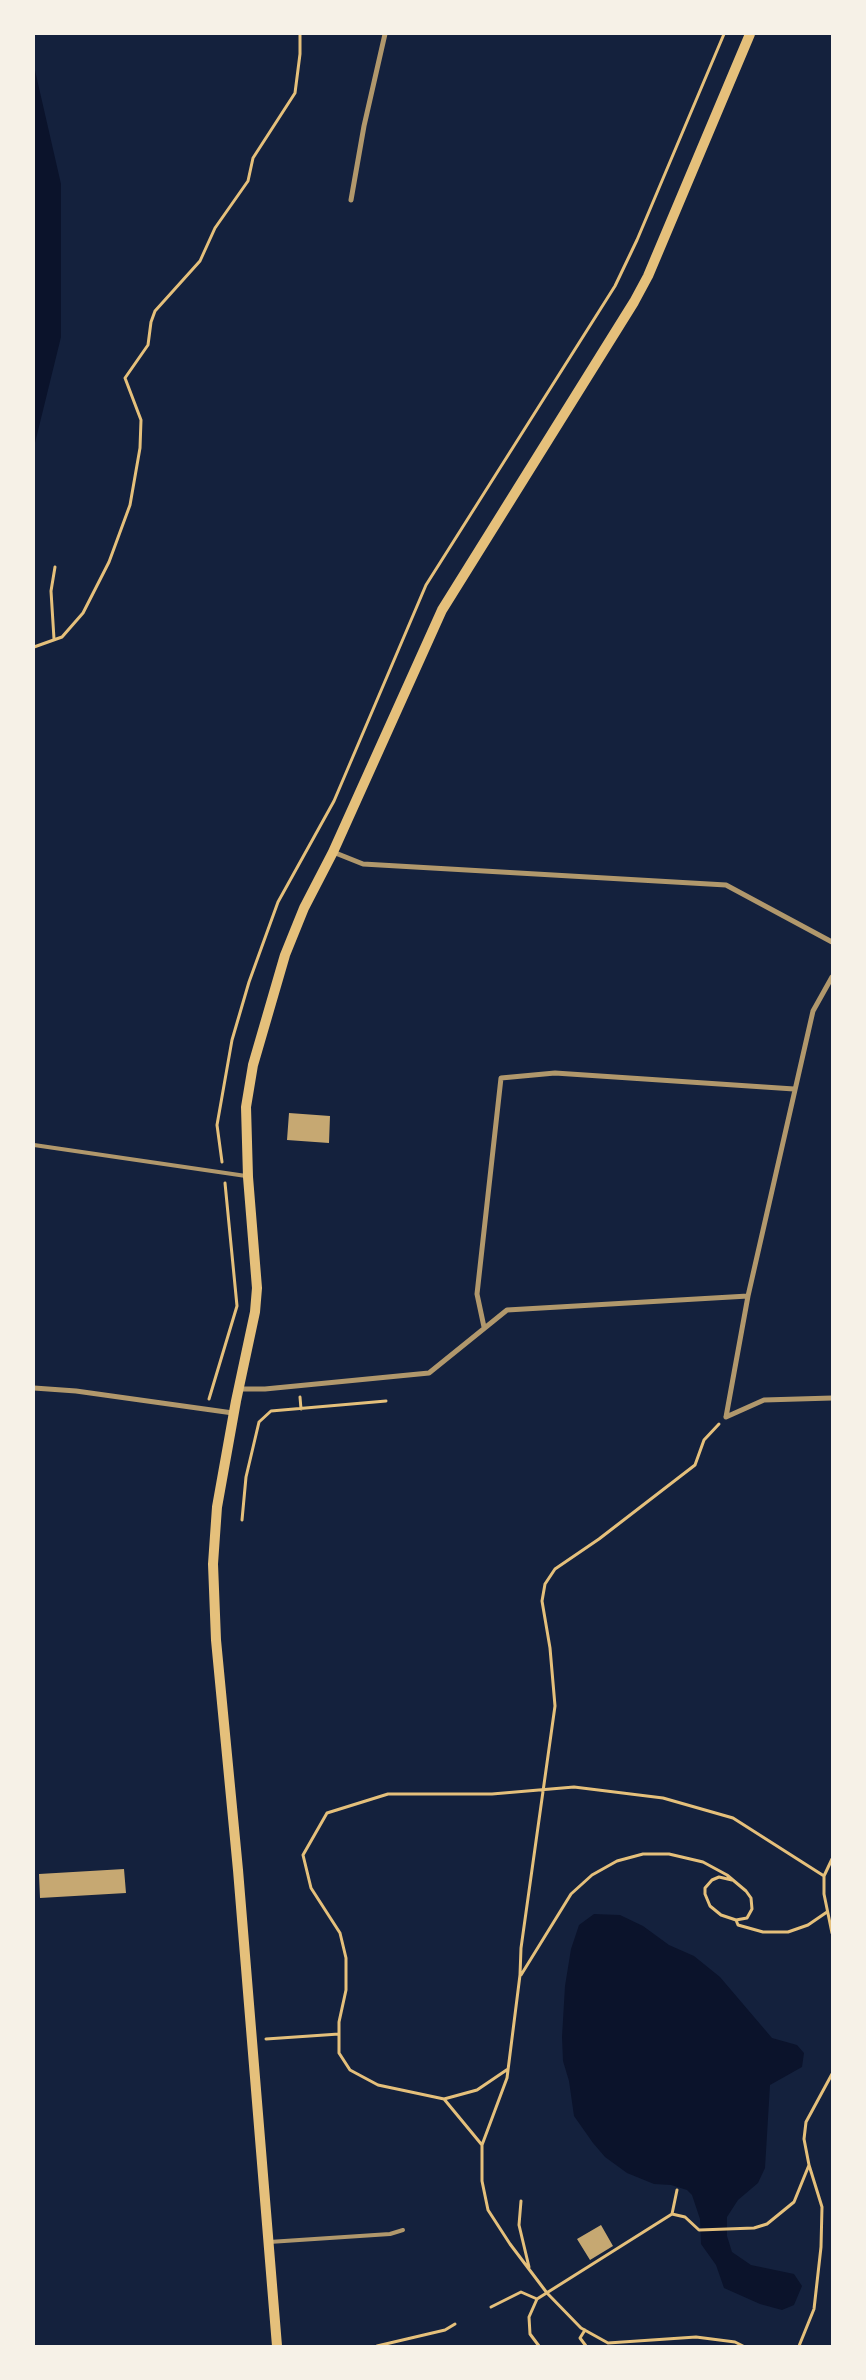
<!DOCTYPE html>
<html>
<head>
<meta charset="utf-8">
<style>
	body { margin:0 }
	#map { position:relative; width:866px; height:2380px; overflow:hidden; background:#14213d; font-family:Arial,sans-serif }
	canvas { display:block }
	.frame { position:absolute; inset:0; border:35px solid #f6f1e7; pointer-events:none }
</style>
</head>
<body>
<div id="map">
<canvas width="866" height="2380"></canvas>
<div class="frame"></div>
</div>
<script>
const ctx = document.querySelector('canvas').getContext('2d');
ctx.lineJoin = 'round';
function paint(path, color) { ctx.fillStyle = color; ctx.fill(path, 'evenodd'); }
const shape = rows => new Path2D(rows.map(r => 'M' + r).join(''));
function trace(path, color, width, dash) { ctx.strokeStyle = color; ctx.lineWidth = width; ctx.lineCap = dash ? 'butt' : 'round'; ctx.setLineDash(dash || []); ctx.stroke(path); }
const water = shape([
	[34,66,61,184,61,337,34,447],
	[594,1914,620,1915,643,1926,669,1945,694,1956,720,1977,772,2038,797,2045,804,2053,802,2067,770,2085,765,2168,758,2183,738,2200,727,2217,727,2236,732,2252,751,2265,794,2274,802,2286,794,2305,782,2310,760,2304,724,2288,716,2265,701,2244,700,2219,692,2195,687,2190,671,2185,654,2184,627,2173,605,2157,593,2143,574,2116,569,2081,563,2061,562,2037,565,1986,571,1949,579,1925]
]);
const building = shape([
	[289,1113,330,1116,329,1143,287,1140],
	[124,1869,126,1893,40,1898,39,1874],
	[601,2225,613,2246,590,2260,577,2239]
]);
const path = shape([
	[54,639,51,591,55,567],
	[34,647,62,637,83,613,109,562,130,505,140,448,141,420,125,378,148,345,151,322,155,311,200,261,215,228,248,181,253,158,295,93,300,54,300,34],
	[222,1162,217,1125,232,1040,249,982,278,902,334,801,426,585,615,286,637,240,724,34],
	[300,1397,301,1409],
	[209,1399,237,1306,225,1183],
	[719,1424,704,1440,695,1465,599,1539,555,1569,545,1584,542,1601,550,1648,555,1706,521,1948,520,1975,507,2078,482,2145,482,2181,488,2210,510,2244,547,2293,581,2328,608,2343,696,2337,735,2342,743,2346],
	[242,1520,246,1477,259,1422,271,1411,386,1401],
	[832,1859,824,1876,824,1894,832,1933],
	[736,1920,738,1925,763,1932,788,1932,808,1925,827,1912],
	[521,1975,571,1894,592,1875,617,1861,643,1854,669,1854,703,1862,727,1875,746,1891,751,1898,752,1909,747,1918,736,1920,721,1915,710,1906,705,1894,705,1888,712,1880,719,1877,732,1880],
	[266,2039,339,2034],
	[508,2069,477,2090,444,2099,378,2085,350,2070,339,2053,339,2022,346,1990,346,1958,340,1933,311,1888,303,1855,327,1813,388,1794,492,1794,574,1787,663,1798,733,1818,824,1876],
	[444,2099,482,2145],
	[521,2201,519,2225,529,2267],
	[672,2214,677,2190],
	[537,2299,529,2317,530,2334,539,2346],
	[491,2307,521,2292,537,2299,672,2214,685,2217,699,2230,754,2228,767,2224,794,2202,809,2165],
	[585,2330,580,2338,586,2346],
	[377,2346,445,2330,455,2324],
	[799,2346,814,2309,821,2247,822,2207,809,2165,804,2139,806,2122,832,2074]
]);
const service = shape([
	[34,1145,246,1176],
	[269,2242,390,2234,403,2230]
]);
const minor = shape([
	[351,200,364,126,385,34],
	[333,852,363,864,726,885,832,942],
	[484,1327,477,1294,501,1078,555,1073,794,1089],
	[34,1388,76,1391,233,1413],
	[238,1389,265,1389,429,1373,507,1310,748,1296],
	[726,1417,748,1296,813,1011,832,977],
	[726,1417,764,1400,832,1398]
]);
const secondary = shape([
	[277,2346,238,1870,216,1640,213,1564,217,1507,236,1401,255,1312,257,1288,248,1177,246,1107,253,1065,285,955,304,908,333,852,442,610,634,302,648,276,750,34]
]);
paint(water, '#0b132b');
paint(building, '#c6a872');
trace(path, '#e5c07b', 3);
trace(service, '#b1986c', 4);
trace(minor, '#b1986c', 5);
trace(secondary, '#e5c07b', 10);
</script>
</body>
</html>
